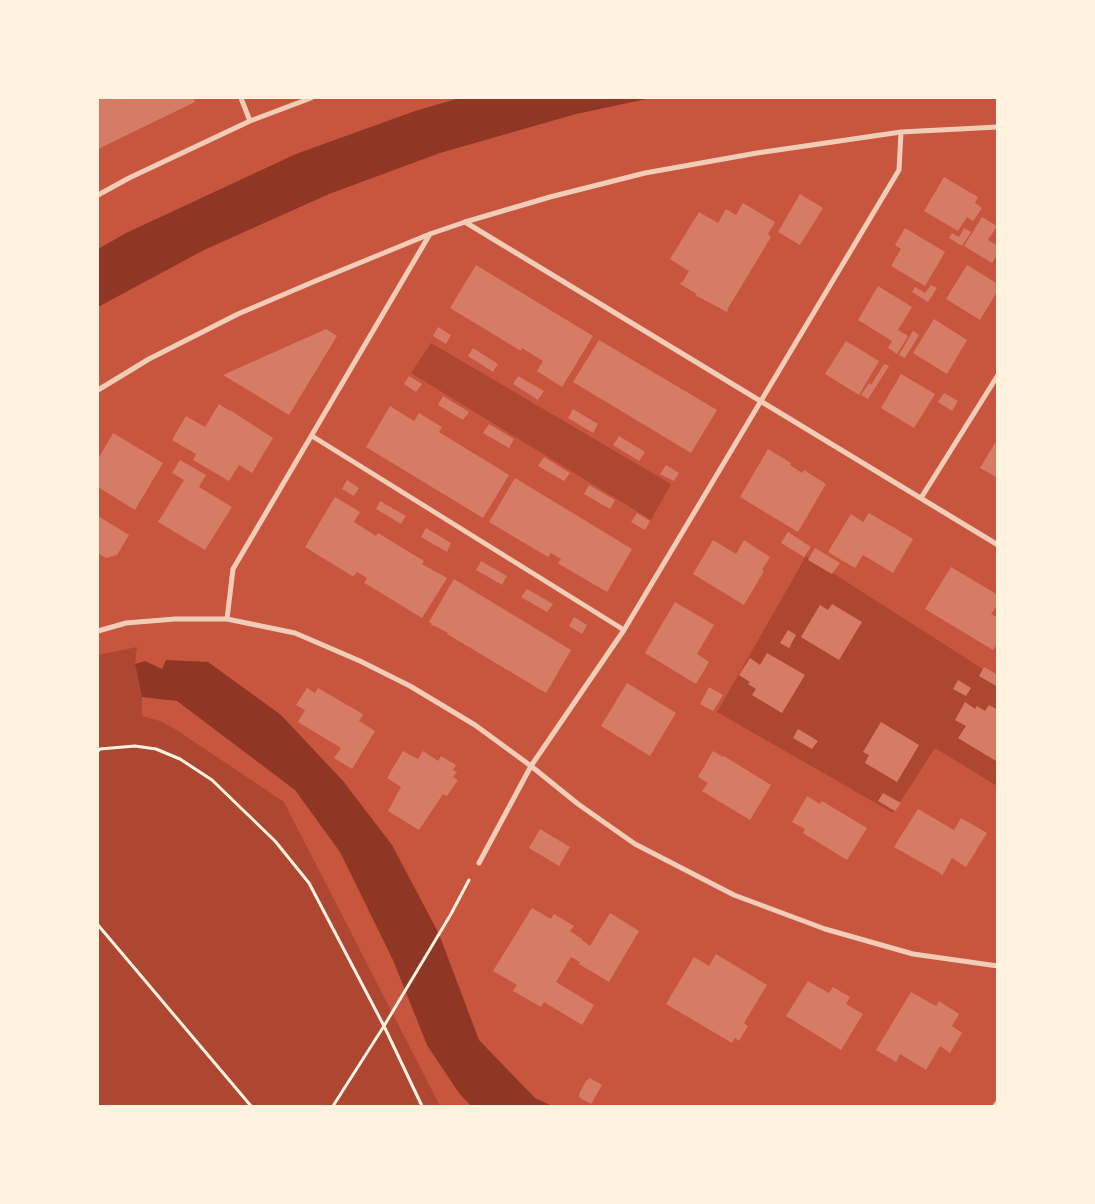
<!DOCTYPE html>
<html>
<head>
<meta charset="utf-8">
<style>
	body { margin:0 }
	#map { position:relative; width:1095px; height:1204px; overflow:hidden; background:#c8553d; font-family:"Source Sans 3",sans-serif }
	canvas { display:block }
	.frame { position:absolute; inset:0; border:99px solid #fff3e0; pointer-events:none }
</style>
</head>
<body>
<div id="map">
<canvas width="1095" height="1204"></canvas>
<div class="frame"></div>
</div>
<script>
const ctx = document.querySelector('canvas').getContext('2d');
ctx.lineJoin = 'round';
function paint(path, color) { ctx.fillStyle = color; ctx.fill(path, 'evenodd'); }
const shape = rows => new Path2D(rows.map(r => 'M' + r).join(''));
function trace(path, color, width, dash) { ctx.strokeStyle = color; ctx.lineWidth = width; ctx.lineCap = dash ? 'butt' : 'round'; ctx.setLineDash(dash || []); ctx.stroke(path); }
const green = shape([
	[431,343,671,484,651,520,411,373],
	[806,556,997,678,997,786,935,748,893,813,717,712],
	[137,647,135,664,142,697,142,716,160,721,175,729,284,802,440,1106,98,1106,98,655]
]);
const water = shape([
	[460,98,651,98,576,114,440,153,329,194,204,250,98,307,98,249,126,233,296,154,415,111],
	[166,660,208,662,281,715,343,781,392,845,439,934,479,1040,535,1098,552,1106,471,1106,459,1093,427,1045,393,960,340,852,295,790,177,701,142,697,135,664,145,661,162,669]
]);
const building = shape([
	[98,98,193,98,195,102,98,149],
	[944,177,978,197,975,203,982,208,973,221,967,217,958,231,924,211],
	[800,194,823,208,800,245,778,232],
	[743,203,775,222,768,234,771,237,727,310,728,310,727,312,695,295,697,294,680,284,681,282,682,283,689,271,670,259,699,212,718,223,726,209,736,215],
	[982,217,997,226,988,240,998,246,998,253,992,263,964,246],
	[905,228,945,252,925,286,891,266,901,249,895,245],
	[964,228,971,232,962,246,949,238,952,233,959,237],
	[476,265,593,336,562,387,537,371,543,361,522,348,521,351,450,308],
	[967,265,998,284,998,290,980,320,946,299],
	[931,285,937,288,928,302,912,292,915,287,925,293],
	[878,286,912,307,898,330,908,336,897,354,888,348,892,341,858,320],
	[934,319,967,340,947,374,913,353],
	[438,327,451,335,446,344,433,336],
	[326,329,337,336,289,415,223,375],
	[913,331,919,335,905,358,899,355],
	[599,340,717,410,691,453,573,382],
	[846,341,879,361,859,395,825,374],
	[473,348,498,364,493,372,468,356],
	[884,364,889,366,868,399,861,395,869,383,871,385],
	[901,374,935,394,914,428,881,408],
	[409,376,422,384,416,392,404,384],
	[518,376,544,391,538,400,513,384],
	[944,393,958,401,952,411,938,402],
	[443,396,469,412,463,420,438,405],
	[219,404,230,411,230,410,273,438,252,473,239,465,229,481,193,460,196,454,172,440,186,416,205,427],
	[390,406,414,421,419,413,442,427,439,432,509,475,483,518,366,447],
	[573,409,598,424,593,433,568,418],
	[489,424,514,439,509,448,483,433],
	[113,433,163,463,135,510,98,487,98,459],
	[619,436,645,452,639,461,613,445],
	[998,438,998,478,980,468],
	[768,449,791,463,790,465,802,473,804,470,826,484,798,532,740,497],
	[544,457,570,473,564,481,538,466],
	[180,460,206,475,199,487,232,507,205,550,158,522,184,480,172,473],
	[666,465,679,473,674,481,660,474],
	[515,478,632,549,607,592,559,564,558,563,561,559,551,553,548,557,489,522],
	[347,480,359,488,354,496,342,489],
	[589,485,615,500,610,509,584,494],
	[335,497,360,512,354,522,376,536,378,533,424,561,422,564,447,578,422,618,368,585,364,583,367,578,357,572,354,576,352,576,305,547],
	[380,501,406,516,401,524,376,509],
	[637,513,650,521,645,530,631,522],
	[869,513,913,539,893,573,863,555,855,568,828,552,851,514,863,522],
	[98,516,129,535,117,555,106,558,98,553],
	[426,528,451,543,447,552,421,537],
	[788,532,811,547,804,557,781,543],
	[713,540,736,554,744,540,770,557,762,570,764,571,744,605,693,574],
	[815,548,840,563,832,574,808,560],
	[481,561,507,576,502,585,476,570],
	[951,567,998,595,998,604,991,614,998,618,998,642,993,650,925,609],
	[454,579,571,650,546,693,447,634,448,633,433,625,430,627,432,624,429,622],
	[527,589,553,604,547,612,521,597],
	[675,602,714,625,697,654,709,662,696,684,645,653],
	[832,604,862,622,839,660,801,637,820,605,828,610],
	[574,617,587,625,582,634,569,626],
	[788,630,796,635,789,648,780,643],
	[767,653,805,675,782,713,752,695,756,689,748,684,750,682,739,675,750,658,760,665],
	[984,667,998,675,998,687,979,676],
	[958,680,971,688,966,696,953,689],
	[627,683,676,713,650,756,601,726],
	[709,687,723,695,713,711,700,704],
	[307,688,315,693,318,688,361,713,363,715,359,721,375,731,352,769,334,758,341,748,298,722,305,710,296,705],
	[965,702,975,709,977,706,985,711,989,705,998,710,998,758,996,761,958,738,966,726,955,720],
	[881,722,919,745,897,782,865,763,869,755,863,752],
	[798,729,818,741,812,749,793,738],
	[403,751,418,759,423,751,438,761,441,756,456,765,453,770,457,772,453,777,458,780,447,796,443,794,419,830,388,811,401,787,387,778],
	[713,751,723,757,724,756,771,785,750,820,702,791,708,783,698,777],
	[883,793,901,803,895,811,878,801],
	[807,796,820,804,822,801,867,828,847,860,803,833,805,829,792,822],
	[918,809,954,830,961,818,987,833,966,867,952,858,942,876,940,873,894,847],
	[540,829,570,847,559,866,529,848],
	[532,908,551,919,554,914,574,926,570,931,582,939,582,940,590,946,610,913,639,931,609,982,579,964,580,962,571,957,556,982,594,1005,582,1025,544,1002,541,1007,513,991,517,985,493,971],
	[716,954,767,985,744,1023,748,1026,739,1041,735,1038,732,1043,666,1004,694,957,709,966],
	[808,981,829,993,833,987,850,997,846,1004,863,1014,841,1050,786,1016],
	[911,992,936,1006,939,1001,959,1014,952,1026,962,1033,950,1053,940,1046,926,1070,900,1054,896,1062,876,1050],
	[590,1078,602,1085,591,1104,579,1097,580,1092,586,1081]
]);
const path = shape([
	[98,751,100,749,135,746,156,749,180,759,212,780,275,841,309,883,384,1026,422,1106],
	[98,925,251,1106],
	[333,1106,384,1026,451,914,469,880]
]);
const minor = shape([
	[241,98,250,121],
	[98,195,129,178,250,121,311,98],
	[465,222,998,545],
	[98,390,149,359,238,314,313,282,430,234,465,222,550,197,645,173,757,153,901,132,998,127],
	[312,436,624,630],
	[921,498,998,375],
	[227,619,233,569,430,234],
	[98,631,126,623,175,619,227,619,295,633,360,661,410,686,475,725,531,766,578,804,635,844,734,895,825,929,913,954,998,966],
	[479,863,531,766,624,630,899,170,901,132],
	[995,1106,998,1102]
]);
paint(green, '#ae4732');
paint(water, '#8f3625');
paint(building, '#d67c66');
trace(path, '#fff3e0', 3);
trace(minor, '#f1ccb7', 5);
</script>
</body>
</html>
